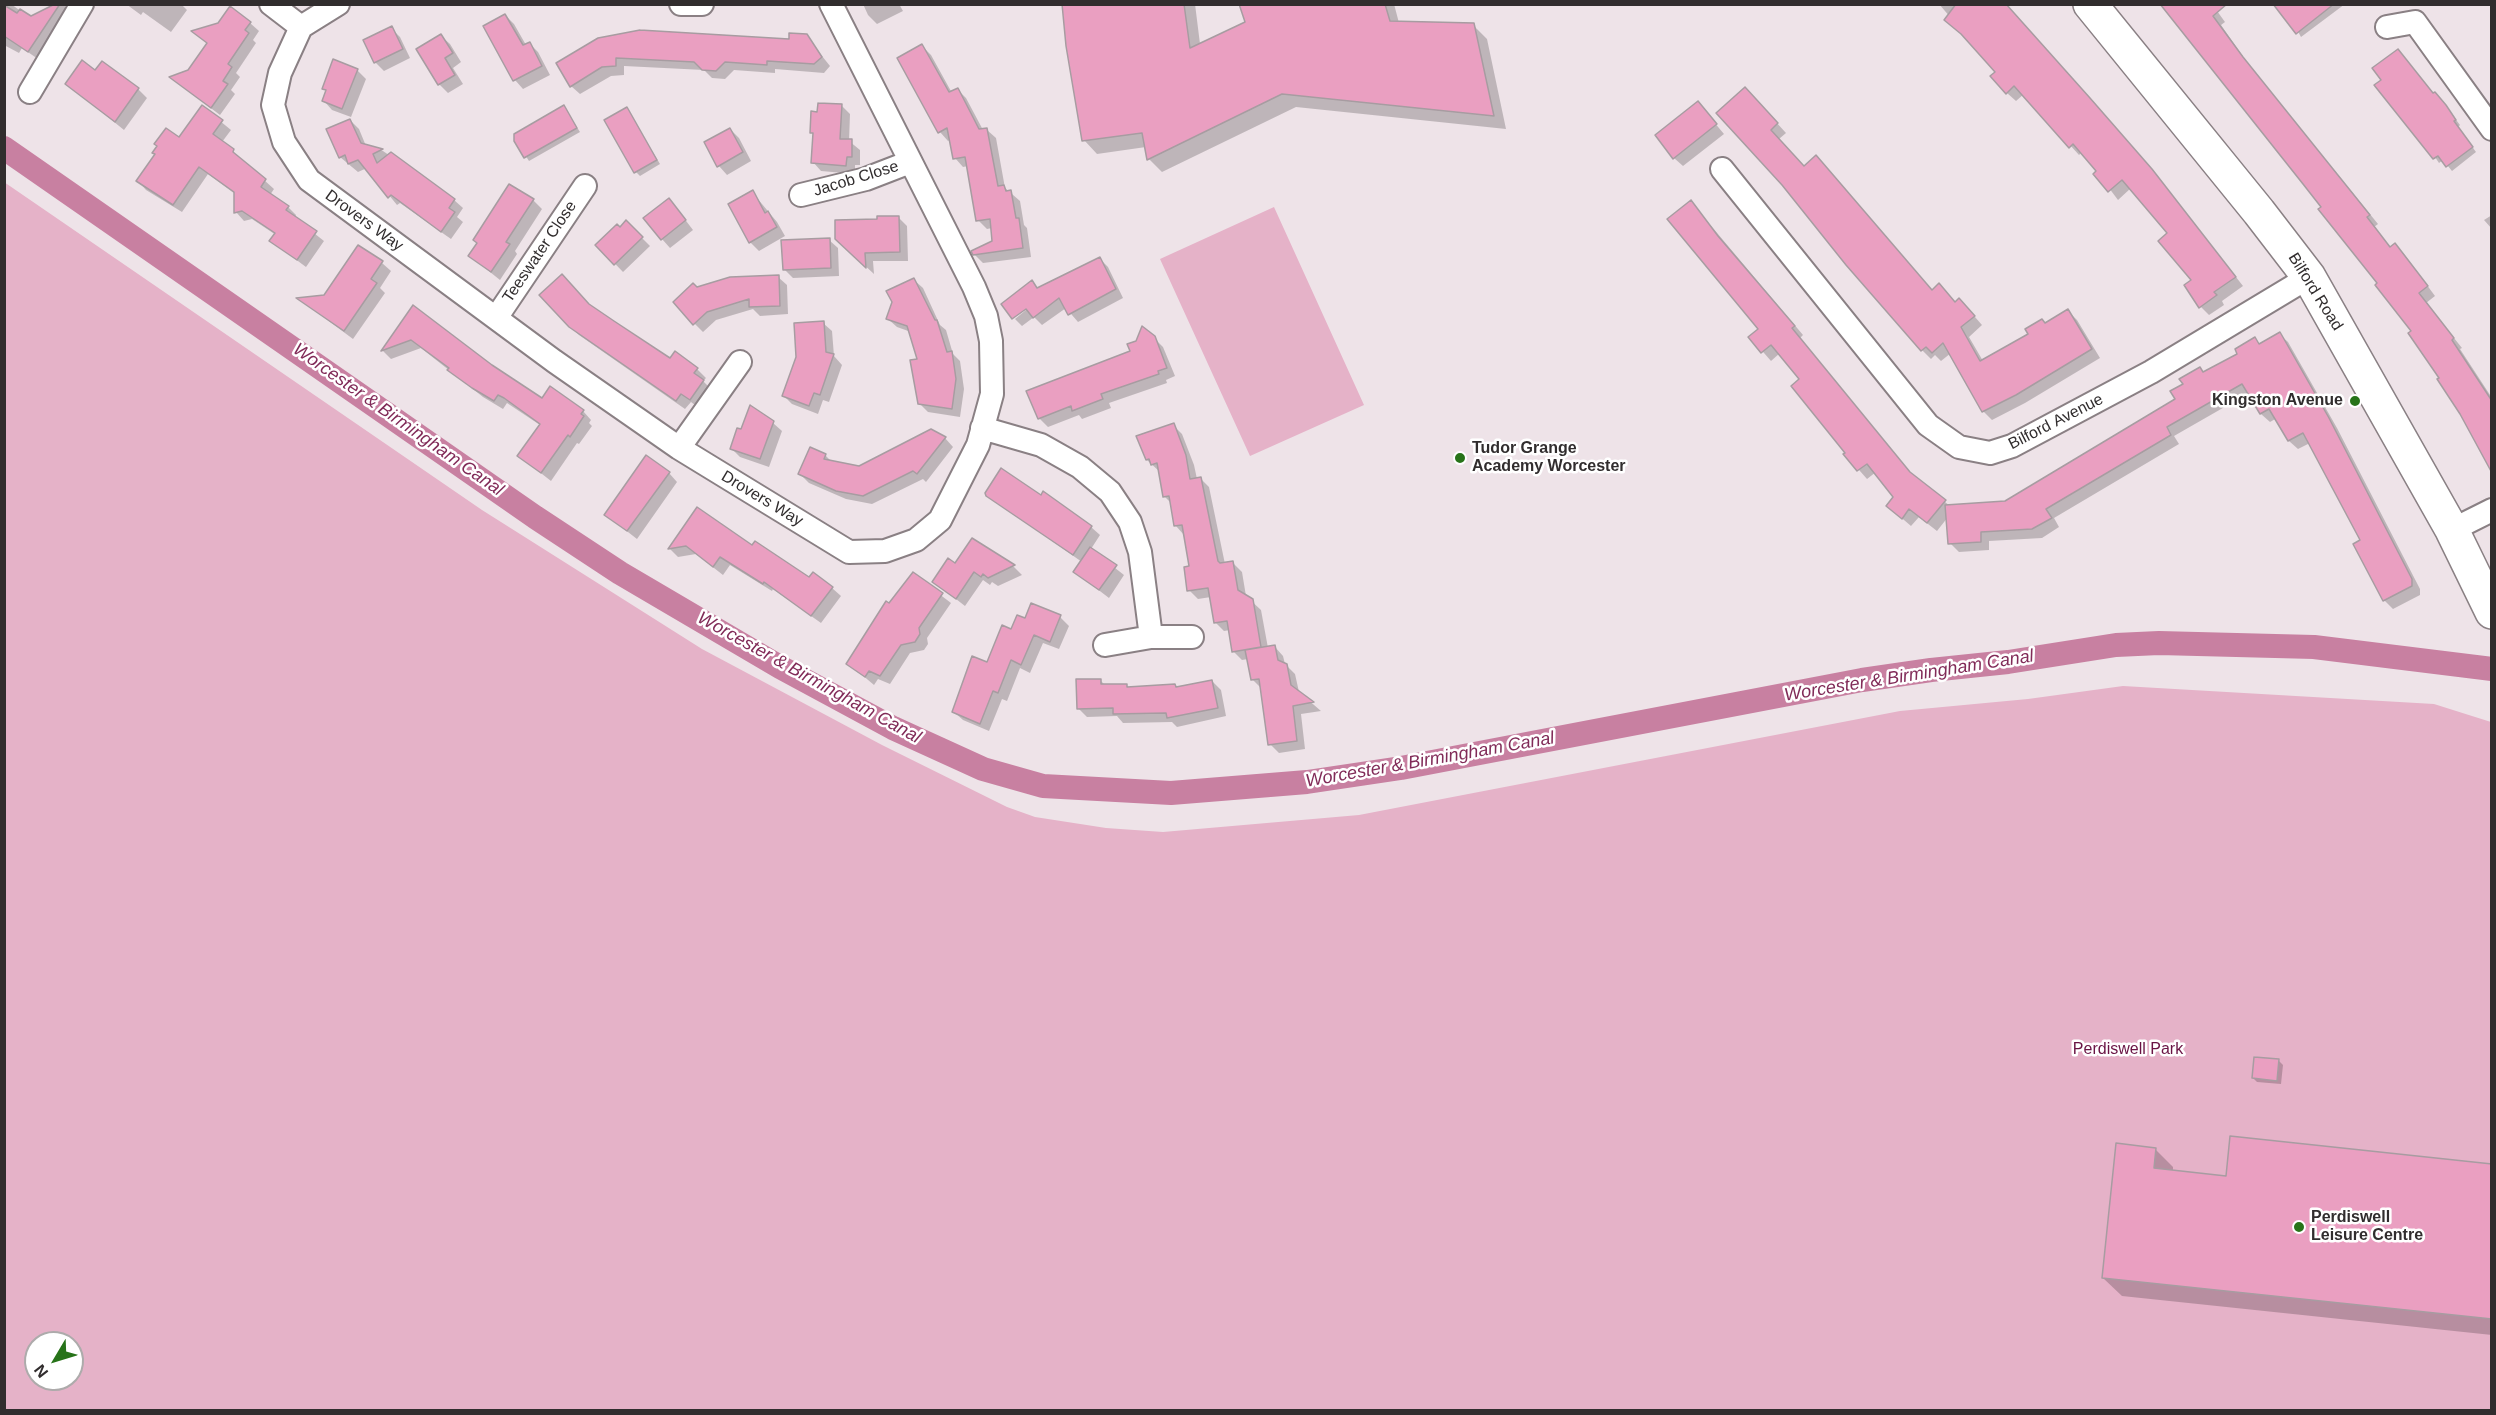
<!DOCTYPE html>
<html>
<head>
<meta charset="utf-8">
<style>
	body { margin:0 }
	#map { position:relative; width:2496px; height:1415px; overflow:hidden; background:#eee3e8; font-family:Helvetica,sans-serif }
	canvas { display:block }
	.frame { position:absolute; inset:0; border:6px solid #312d2e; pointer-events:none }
	.north { position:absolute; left:24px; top:1331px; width:60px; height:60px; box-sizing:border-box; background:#fff; border:2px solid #adabab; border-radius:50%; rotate:232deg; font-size:16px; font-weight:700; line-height:24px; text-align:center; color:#312d2e }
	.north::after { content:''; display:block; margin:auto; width:21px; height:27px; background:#277319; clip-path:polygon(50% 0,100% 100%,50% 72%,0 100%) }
</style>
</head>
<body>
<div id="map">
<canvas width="2496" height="1415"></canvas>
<div class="frame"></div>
<div class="north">N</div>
</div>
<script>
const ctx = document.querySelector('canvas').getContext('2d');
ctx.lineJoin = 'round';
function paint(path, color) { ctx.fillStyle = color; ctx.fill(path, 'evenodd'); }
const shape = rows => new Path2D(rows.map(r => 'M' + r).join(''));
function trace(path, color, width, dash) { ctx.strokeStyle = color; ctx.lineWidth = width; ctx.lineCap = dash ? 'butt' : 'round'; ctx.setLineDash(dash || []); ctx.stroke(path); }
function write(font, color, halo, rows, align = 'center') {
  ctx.font = font + ' Helvetica,sans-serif'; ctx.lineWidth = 5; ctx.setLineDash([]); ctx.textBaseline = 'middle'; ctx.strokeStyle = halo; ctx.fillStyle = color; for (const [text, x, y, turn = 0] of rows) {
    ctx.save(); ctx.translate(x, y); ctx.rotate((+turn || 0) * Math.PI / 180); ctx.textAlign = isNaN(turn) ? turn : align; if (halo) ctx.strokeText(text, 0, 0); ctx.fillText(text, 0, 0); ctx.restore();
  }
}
const green = shape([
	[4,182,482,510,702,649,882,745,1007,807,1035,817,1106,828,1163,832,1359,815,1900,711,2028,699,2123,686,2434,704,2491,722,2491,1410,5,1410],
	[36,1343,72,1343,72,1379,36,1379],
	[1274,207,1364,405,1250,456,1160,259]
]);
const shadow = shape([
	[4,4,11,4,30,18,58,4,63,4,69,11,38,59,22,48,19,53,4,45],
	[126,4,181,4,187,10,171,32,143,12,141,15],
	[863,4,899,4,903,11,877,24,868,15],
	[1064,4,1195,4,1200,44,1247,22,1241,4,1394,4,1399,23,1473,25,1487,39,1506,129,1296,107,1162,172,1149,159,1146,147,1097,154,1084,140],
	[1939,4,2004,4,2160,180,2243,286,2222,301,2224,305,2209,315,2201,307,2193,280,2169,233,2131,188,2118,200,2082,152,2079,155,2024,94,2016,101,2007,93,1997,72],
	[2212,4,2225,22,2221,25,2251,68,2378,224,2374,227,2391,248,2395,245,2404,254,2435,296,2426,303,2462,348,2460,349,2492,398,2492,466,2413,331,2323,208,2181,29],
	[2283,4,2345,4,2301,37],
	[505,15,514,24,526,45,529,43,538,52,550,75,523,89,515,80],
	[250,23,259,31,253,40,256,43,236,73,240,77,231,90,235,94,220,115,171,78,189,72,208,44,194,32],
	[391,28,400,37,410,58,384,71,375,62],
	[640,31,790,40,806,36,830,66,824,73,775,69,775,73,734,70,725,79,712,78,704,70,624,66,624,75,611,76,580,94,571,86],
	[441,36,450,44,461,62,453,68,463,84,448,93,439,84,418,49],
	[922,46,931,55,952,93,957,89,966,98,983,130,987,130,996,138,1005,188,1020,201,1024,225,1027,228,1031,257,983,263,974,254,994,241,992,228,987,229,978,220,968,166,963,167,955,158,951,139,948,141,940,132],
	[357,70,366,79,351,117,332,110,324,101,327,92,324,88],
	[95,72,138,89,147,98,124,130,67,84],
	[2383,80,2433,95,2450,112,2460,125,2458,127,2476,152,2452,171,2443,160,2439,163],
	[1754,98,1786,133,1779,139,1804,168,1933,291,1968,309,1982,325,1969,337,1983,361,2068,311,2077,320,2100,358,2025,403,1992,420,1983,411,1951,353,1941,361,1935,355,1931,359,1922,350,1783,184],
	[1698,103,1724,134,1683,166,1674,158],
	[841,105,850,114,849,141,860,150,860,165,855,165,855,174,821,171,813,162,814,135,811,132,819,113],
	[203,107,231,130,222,142,274,189,270,195,288,207,296,215,295,218,324,241,306,267,271,241,276,235,252,219,244,221,236,212,235,194,208,174,182,212,146,190,138,181,180,139],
	[564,107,580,132,529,161,516,141],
	[627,109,660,164,640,176,636,172],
	[350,120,359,129,366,146,383,151,454,200,463,208,457,217,463,222,451,239,400,203,397,205,367,168,358,172,340,157],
	[730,129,739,138,751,161,727,175,719,166],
	[752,192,777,222,785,236,759,251,750,242],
	[533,200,542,209,515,251,517,254,500,280,470,256],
	[1691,202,1803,335,1800,338,1914,477,1950,506,2005,502,2177,400,2185,385,2200,369,2204,373,2239,354,2254,339,2260,345,2279,334,2288,342,2337,428,2420,589,2420,595,2393,609,2384,600,2362,541,2310,443,2298,449,2289,441,2277,418,2270,422,2261,414,2249,393,2174,436,2179,444,2054,518,2059,527,2042,538,1989,541,1989,550,1959,552,1950,543,1948,517,1937,531,1919,517,1911,526,1897,514,1895,497,1876,472,1867,479,1845,454,1847,453,1801,380,1780,353,1771,361,1750,337,1760,329],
	[677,209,693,230,670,248,662,239],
	[2492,215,2492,229,2484,220],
	[898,217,907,226,908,261,873,261,874,274,836,239,878,220],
	[626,222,650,246,623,272,597,245],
	[829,240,838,248,839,276,793,278,784,269],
	[1100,259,1108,267,1123,298,1078,322,1066,308,1042,325,1034,317,1022,326,1015,319,1032,305,1032,282,1038,289],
	[382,263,391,271,380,288,385,293,353,339,299,299,325,296],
	[778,277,787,285,788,314,760,316,753,309,716,320,703,332,694,323,696,288],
	[914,280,923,288,940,325,946,330,953,354,960,361,964,389,960,417,928,412,919,403,919,360,911,332,897,327,888,319],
	[590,306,670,360,697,369,706,378,703,381,712,390,699,408,691,402,685,409,579,335,570,326],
	[413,307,492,366,542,400,583,411,591,420,589,423,592,426,579,444,577,443,551,481,519,456,540,425,507,403,503,409,483,397,421,348,391,359,383,351],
	[823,323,832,331,834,356,842,365,829,402,823,400,818,414,792,404,783,395],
	[1154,338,1163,347,1175,376,1166,380,1167,383,1109,403,1111,408,1082,419,1079,415,1048,427,1039,418],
	[773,423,782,431,769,467,740,457,731,448,742,431],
	[1173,425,1182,434,1194,465,1197,479,1200,478,1209,487,1225,564,1233,563,1242,572,1246,596,1261,610,1268,648,1275,647,1283,656,1285,664,1295,674,1299,692,1321,711,1301,714,1305,749,1279,753,1270,744,1261,688,1252,679,1248,659,1242,660,1233,651,1230,630,1224,631,1215,622,1211,597,1198,599,1189,590,1191,567,1184,535,1176,526,1172,504,1164,496,1160,472,1147,460,1138,436],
	[945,438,953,447,926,482,923,479,872,504,846,499,809,483,800,474,825,455,832,462,859,467],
	[669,473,677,482,637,539,606,515],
	[1041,497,1091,527,1100,535,1091,549,1124,575,1109,598,1075,572,1082,562,995,501],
	[697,509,752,547,810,579,832,588,841,596,821,623,773,589,772,591,730,565,723,575,696,554,678,557,670,549],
	[972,540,1014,567,1022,575,998,586,992,582,990,585,983,580,965,606,934,582,956,565],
	[913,574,951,603,927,638,928,644,924,650,910,653,890,684,878,679,874,685,848,663],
	[1032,605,1060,617,1069,626,1059,649,1043,643,1030,673,1020,668,1007,701,1002,699,989,731,963,720,954,712,1012,631,1026,620],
	[1100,680,1106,686,1127,686,1130,689,1175,685,1178,688,1212,681,1221,690,1226,716,1177,727,1172,722,1123,723,1117,716,1087,717,1078,708],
	[2279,1061,2283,1065,2281,1084,2257,1082,2253,1078],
	[2155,1149,2173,1167,2173,1172,2227,1178,2492,1166,2492,1335,2122,1296,2103,1278]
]);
const canal = shape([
	[4,148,535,517,620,573,780,667,893,728,983,769,1043,786,1171,793,1307,782,1401,768,1862,680,1931,670,2008,662,2116,645,2159,643,2314,647,2492,669]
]);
const building = shape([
	[55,4,60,4,28,52,4,36,4,5,17,13,20,9,31,16,55,4],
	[1062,4,1184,4,1190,48,1245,22,1239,4,1385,4,1390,21,1474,23,1494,116,1282,94,1147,160,1142,133,1082,141,1066,46,1062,4],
	[1956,4,2006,4,2090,98,2152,169,2236,277,2214,292,2217,295,2199,308,2184,285,2191,280,2158,241,2167,233,2122,180,2108,192,2093,174,2096,171,2073,144,2069,148,2014,86,2006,94,1990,76,1995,72,1961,34,1944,20,1956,4],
	[2160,4,2227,4,2213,16,2243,57,2370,215,2367,217,2390,247,2395,243,2428,286,2419,293,2454,338,2452,340,2492,401,2492,473,2460,414,2437,379,2439,378,2408,333,2411,331,2375,285,2377,283,2318,209,2321,207,2303,184,2160,4],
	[2273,4,2334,4,2296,34,2273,4],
	[230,6,251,22,245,30,249,33,228,64,232,67,223,81,228,84,211,108,169,77,188,70,207,43,191,31,218,23,230,6],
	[505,14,523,45,530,42,542,66,513,81,483,26,505,14],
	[392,26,403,49,374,63,363,40,392,26],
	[640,30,789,39,789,33,807,34,822,57,814,64,767,61,767,65,725,62,716,71,702,70,694,62,616,58,616,66,602,67,570,87,556,63,598,38,640,30],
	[441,34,453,53,445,58,455,75,438,85,416,49,441,34],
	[922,44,949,92,958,88,979,129,987,128,998,186,1004,185,1006,191,1011,190,1016,218,1019,218,1023,248,973,255,971,251,992,241,990,219,976,221,965,157,953,159,947,128,938,133,897,58,922,44],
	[2398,49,2433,93,2435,92,2446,105,2456,120,2454,121,2473,147,2446,167,2438,156,2433,159,2374,85,2381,80,2372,68,2398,49],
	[333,59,358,69,342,109,322,101,326,90,322,89,333,59],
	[82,60,95,70,102,61,139,88,115,122,65,84,82,60],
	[1745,87,1778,123,1771,130,1804,166,1816,155,1932,290,1939,283,1955,302,1959,298,1975,316,1961,327,1980,361,2028,334,2025,329,2042,319,2045,323,2068,309,2092,349,2016,395,1982,412,1943,343,1932,353,1926,347,1921,351,1846,265,1782,185,1716,113,1745,87],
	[1698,101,1717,124,1673,159,1655,135,1698,101],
	[818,103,842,104,840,139,852,139,852,157,847,157,846,166,811,163,813,133,810,133,811,111,817,112,818,103],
	[202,105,223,120,213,134,234,149,233,152,266,179,261,187,289,206,286,210,317,231,297,260,269,241,275,233,242,211,234,213,234,192,199,167,173,205,136,181,155,154,152,153,157,146,154,144,166,128,179,137,202,105],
	[564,105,577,128,524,158,514,141,514,134,564,105],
	[627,107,657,160,634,173,604,120,627,107],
	[350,119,361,143,383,149,373,154,377,163,391,152,455,199,449,208,455,212,441,232,391,195,388,198,358,160,348,164,345,155,339,158,326,129,350,119],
	[730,128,743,152,717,167,704,142,730,128],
	[509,184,534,199,506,242,510,244,491,272,468,256,477,243,473,240,509,184],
	[753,190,765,213,768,211,777,227,749,243,728,204,753,190],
	[669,198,686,220,661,240,643,218,669,198],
	[1691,200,1718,236,1795,326,1792,328,1910,472,1946,500,1927,523,1909,509,1902,519,1886,506,1893,497,1867,464,1857,471,1843,454,1845,453,1791,386,1799,379,1771,345,1761,353,1748,337,1758,329,1667,219,1691,200],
	[877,216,899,216,900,252,865,253,866,268,835,239,835,220,877,219,877,216],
	[626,220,643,237,614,265,595,245,617,224,620,227,626,220],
	[830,238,831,268,783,270,781,240,830,238],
	[358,245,383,261,371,279,377,283,344,331,296,298,324,295,358,245],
	[1100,257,1116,289,1068,315,1059,298,1033,318,1026,309,1012,319,1001,304,1032,280,1037,288,1100,257],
	[562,274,589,304,614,321,670,358,675,351,698,368,694,373,704,380,690,400,681,394,676,401,569,327,539,295,562,274],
	[779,275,780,306,749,307,749,299,707,312,693,325,673,302,693,283,697,287,730,277,779,275],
	[914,278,935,320,937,320,947,352,952,351,956,379,952,409,918,404,910,360,917,359,907,326,886,319,892,302,886,291,914,278],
	[413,305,492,365,542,398,550,386,584,410,581,414,584,416,570,437,568,435,541,473,517,456,540,424,504,398,498,395,494,401,472,388,447,370,449,368,411,340,381,351,413,305],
	[824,321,826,352,834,354,820,395,814,393,809,406,782,396,796,357,794,323,824,321],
	[1142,326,1155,336,1167,368,1158,371,1159,374,1101,394,1103,399,1072,411,1071,406,1038,419,1026,391,1130,351,1127,344,1136,341,1142,326],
	[2280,332,2329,418,2412,579,2412,586,2383,601,2353,544,2360,540,2303,433,2288,441,2269,409,2260,414,2242,384,2167,427,2171,435,2046,509,2052,518,2032,529,1981,532,1981,542,1948,544,1945,505,2005,501,2175,399,2170,391,2183,384,2179,379,2200,367,2203,372,2237,354,2235,349,2255,337,2259,344,2280,332],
	[750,405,774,421,760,459,730,449,737,428,741,429,750,405],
	[1174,423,1186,455,1190,479,1201,477,1218,561,1220,563,1233,561,1238,590,1253,599,1261,647,1232,652,1227,621,1214,623,1208,588,1187,591,1184,567,1189,566,1182,525,1174,526,1169,496,1163,497,1157,463,1151,465,1149,459,1146,460,1136,436,1174,423],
	[931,429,946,437,917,474,913,471,863,496,836,491,798,474,810,447,826,454,824,459,859,466,931,429],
	[646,455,670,472,627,531,604,515,646,455],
	[1001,468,1041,495,1043,491,1092,526,1073,555,986,496,985,493,1001,468],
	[697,507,752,545,755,541,809,577,813,572,833,587,811,616,764,582,763,584,720,557,713,567,686,546,668,549,697,507],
	[972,538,1015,565,988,578,983,574,981,577,974,572,956,599,932,582,948,558,955,563,972,538],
	[1090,547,1117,565,1099,590,1073,572,1090,547],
	[913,572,943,593,919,628,920,634,915,642,901,645,880,676,869,671,865,677,846,664,886,601,889,603,913,572],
	[1031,603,1061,615,1050,642,1034,635,1021,665,1011,660,998,693,993,691,980,724,952,712,972,656,987,662,1002,625,1011,629,1017,615,1025,618,1031,603],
	[1275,645,1278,660,1287,664,1291,685,1314,702,1293,706,1297,741,1268,745,1259,679,1251,680,1245,650,1275,645],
	[1076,679,1101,679,1101,684,1127,684,1127,687,1175,684,1176,687,1212,680,1218,708,1167,718,1166,713,1113,714,1113,708,1077,709,1076,679],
	[2254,1057,2279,1059,2277,1081,2252,1078,2254,1057],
	[2230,1136,2492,1164,2492,1319,2102,1278,2116,1143,2156,1148,2154,1168,2226,1176,2230,1136]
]);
const street = shape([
	[271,4,301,27],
	[338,4,301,27,280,73,273,105,284,142,309,180,554,361,679,448,849,552,885,551,916,540,940,520,978,445,992,394,991,341,986,316,974,287,831,4],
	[681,4,702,4],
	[2387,27,2415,22,2492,129],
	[30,92,82,4],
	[1722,169,1928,425,1959,447,1990,453,2012,446,2151,372,2309,277],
	[801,195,866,179,910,162],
	[496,318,585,186],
	[982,428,1041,445,1080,467,1110,492,1130,522,1140,552,1151,637],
	[679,448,740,362],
	[2452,530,2492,510],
	[1105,645,1151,637,1192,637]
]);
const secondary = shape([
	[2090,4,2259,212,2309,277,2452,530,2492,612]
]);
const markers = [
	[2355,401,6,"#277319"],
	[1460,458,6,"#277319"],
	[2299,1227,6,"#277319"]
];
const streetNames = [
	["Jacob Close",856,179,-17],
	["Drovers Way",364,221,36],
	["Teeswater Close",540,252,-56],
	["Bilford Road",2315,292,58],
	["Bilford Avenue",2056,422,-27],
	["Drovers Way",762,499,31]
];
const poiNames = [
	["Kingston Avenue",2343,401,"right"],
	["Tudor Grange",1472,449],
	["Academy Worcester",1472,467],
	["Perdiswell",2311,1218],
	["Leisure Centre",2311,1236]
];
const parkNames = [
	["Perdiswell Park",2128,1050]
];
const waterNames = [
	["Worcester & Birmingham Canal",398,420,35],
	["Worcester & Birmingham Canal",1909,676,-9],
	["Worcester & Birmingham Canal",809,678,29],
	["Worcester & Birmingham Canal",1430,760,-10]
];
paint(green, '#e5b2c8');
paint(shadow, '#0003');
trace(canal, '#c880a1', 24);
paint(building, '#ea9fc1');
trace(building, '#a79ca1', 1.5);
trace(street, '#8a8084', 26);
trace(secondary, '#8a8084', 36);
trace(street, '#fff', 22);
trace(secondary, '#fff', 33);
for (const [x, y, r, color] of markers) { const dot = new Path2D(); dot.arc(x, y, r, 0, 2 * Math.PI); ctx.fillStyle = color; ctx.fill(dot); trace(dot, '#fff', 2); }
write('16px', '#312d2e', '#fff', streetNames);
write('bold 16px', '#312d2e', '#fff', poiNames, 'left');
write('16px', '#691344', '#fff', parkNames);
write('italic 18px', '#812b58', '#fff', waterNames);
</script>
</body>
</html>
